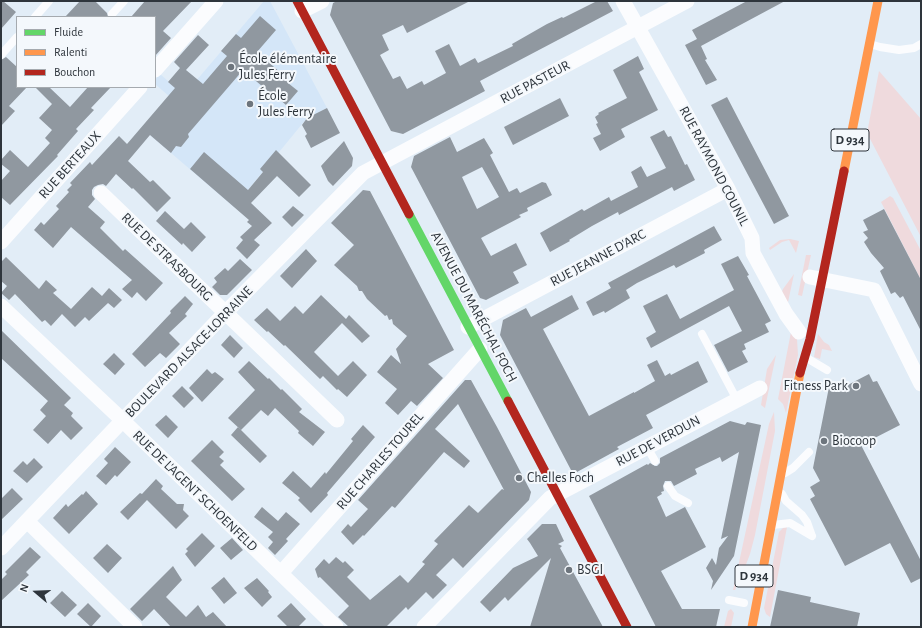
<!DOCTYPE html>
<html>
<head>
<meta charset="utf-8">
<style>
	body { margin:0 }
	#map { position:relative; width:922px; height:628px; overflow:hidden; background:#e2edf7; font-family:"Alegreya Sans",sans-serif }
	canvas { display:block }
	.frame { position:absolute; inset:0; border:2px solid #2e353c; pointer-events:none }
	.legend { position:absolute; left:16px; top:16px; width:140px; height:72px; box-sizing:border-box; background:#f4f8fc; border:1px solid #a5aaaf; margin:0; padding:5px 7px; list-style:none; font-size:12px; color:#2e353c }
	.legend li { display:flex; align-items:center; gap:8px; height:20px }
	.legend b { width:20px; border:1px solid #a5aaaf }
	.north { position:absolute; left:16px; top:572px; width:40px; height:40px; -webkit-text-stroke:3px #f4f8fc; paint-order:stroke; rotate:289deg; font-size:11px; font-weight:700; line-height:16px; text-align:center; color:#2e353c }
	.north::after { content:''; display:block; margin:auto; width:14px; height:18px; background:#2e353c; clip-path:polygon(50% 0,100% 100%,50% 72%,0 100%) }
</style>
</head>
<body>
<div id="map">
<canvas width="922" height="628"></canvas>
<div class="frame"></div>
<ul class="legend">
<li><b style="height:5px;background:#63d668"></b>Fluide</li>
<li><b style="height:5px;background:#ff974d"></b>Ralenti</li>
<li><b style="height:5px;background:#b3261e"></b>Bouchon</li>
</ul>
<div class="north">N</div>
</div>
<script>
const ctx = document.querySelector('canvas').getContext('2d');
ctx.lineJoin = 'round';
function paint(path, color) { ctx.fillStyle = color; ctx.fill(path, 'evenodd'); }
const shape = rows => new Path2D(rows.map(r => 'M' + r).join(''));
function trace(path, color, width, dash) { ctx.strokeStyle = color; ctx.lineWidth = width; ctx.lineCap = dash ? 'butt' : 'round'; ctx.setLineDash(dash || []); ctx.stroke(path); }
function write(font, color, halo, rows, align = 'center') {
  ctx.font = font + ' "Alegreya Sans",sans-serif'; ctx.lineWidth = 4; ctx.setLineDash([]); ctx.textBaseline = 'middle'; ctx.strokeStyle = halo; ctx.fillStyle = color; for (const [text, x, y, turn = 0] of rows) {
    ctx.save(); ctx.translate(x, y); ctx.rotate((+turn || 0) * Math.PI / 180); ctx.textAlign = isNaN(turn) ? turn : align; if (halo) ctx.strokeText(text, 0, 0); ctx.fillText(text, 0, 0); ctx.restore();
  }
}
const built = shape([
	[264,1,270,1,327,108,307,118,234,207,150,135,177,103,155,84,155,80,160,74,184,95]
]);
const green = shape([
	[879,71,921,119,921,237,867,133],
	[890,196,893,198,921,251,921,280,881,202],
	[800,237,796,253,789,240,782,242,770,250,769,248,780,240,790,239,799,241],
	[806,255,811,255,802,296,798,295],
	[794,274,787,307,781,294,783,289],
	[791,332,797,339,798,355,786,413,783,404,778,399],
	[818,334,824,342,829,345,832,351,822,349,820,359,814,357],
	[776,355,765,408,761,405,767,369],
	[774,412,775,431,755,535,750,554,742,575,735,590,733,590,769,424],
	[787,527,770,617,766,614,764,608,779,532,783,528],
	[731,609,734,613,731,627,724,627,728,611]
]);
const building = shape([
	[1,1,3,1,16,12,1,29],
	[80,1,95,1,107,13,108,17,65,17],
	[145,1,192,1,163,31,171,38,155,56,155,17,131,17],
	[337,1,470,1,407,33,403,25,382,35,389,50,380,55,393,79,400,76,407,89,422,81,424,85,446,73,435,51,449,44,460,66,475,58,478,63,513,46,512,44,547,24,562,17,563,18,597,1,607,1,613,11,480,81,485,91,403,134,391,131,330,15,333,3],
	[747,1,785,1,701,46,707,59,705,60,717,80,706,85,685,45,697,39,692,30],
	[260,16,276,30,257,52,290,81,288,83,298,91,286,105,277,97,276,98,243,70,188,134,189,137,181,147,176,146,171,153,150,135,128,161,150,182,153,180,171,198,157,212,133,188,132,189,116,174,106,186,103,184,98,185,94,187,92,190,92,195,95,199,88,207,105,222,100,228,123,251,125,249,163,283,146,301,137,292,132,298,122,289,132,280,71,227,53,248,34,230,41,222,44,225,59,209,56,206,69,192,67,190,72,185,70,183,90,162,92,165,119,136,127,144,175,88,168,82,180,68,174,62,198,35,209,45,186,70,203,84,227,56,221,51,236,34,241,38],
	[638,56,644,69,639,72,658,110,621,129,625,137,600,151,593,138,601,134,596,124,598,123,595,117,599,114,598,113,627,98,613,70],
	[6,57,17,67,17,87,27,87,9,106,15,111,1,126,1,60],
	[35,87,49,87,70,107,88,87,111,87,91,108,94,110,76,129,78,131,57,155,58,156,10,205,1,197,1,181,10,171,1,164,1,160,10,150,28,167,50,143,45,138,52,130,39,118,52,104],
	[727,97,789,216,774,224,711,105],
	[560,98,569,116,513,145,504,127],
	[327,108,340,133,311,148,305,136,307,134,302,125,307,118],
	[664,130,668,137,671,136,685,165,687,164,695,180,674,191,672,187,619,215,618,212,592,226,569,240,570,241,550,252,540,233,582,209,584,211,609,197,611,201,638,187,631,172,641,166,647,177,666,168,650,137],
	[450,137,457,152,484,138,493,153,490,155,509,192,517,188,520,193,542,182,546,183,552,195,527,208,528,211,519,215,521,217,481,238,491,256,516,243,527,265,513,272,519,283,486,300,480,298,411,167,414,156],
	[482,167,499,197,477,209,462,177],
	[344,141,353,158,352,166,333,186,328,181,321,166],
	[276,150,311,185,299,197,277,176,251,203,272,223,254,240,260,245,247,259,236,248,243,240,240,237,252,226,247,222,249,220,190,169,204,152,248,190,263,172,260,169],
	[363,190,370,191,454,350,428,364,443,378,417,406,411,401,398,415,385,403,397,389,377,372,391,355,401,364,396,349,407,336,393,324,392,319,389,320,387,315,385,316,367,299,362,291,359,291,357,286,334,265,354,245,331,223],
	[293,206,304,215,292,227,282,217],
	[884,209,921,280,921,331,903,296,900,298,895,292,891,294,880,271,884,268,871,253,864,242,868,238,863,232,868,230,863,220],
	[165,211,184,229,191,222,206,237,192,252,183,243,182,245,156,221],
	[714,226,722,240,704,250,705,253,676,268,674,265,637,283,626,290,630,298,605,313,604,311,593,316,586,302,611,288,608,283],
	[306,249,317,261,292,288,280,276],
	[738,256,749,275,747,276,771,321,765,324,769,332,744,344,746,349,742,351,748,362,728,372,714,345,742,331,729,306,651,348,646,338,656,332,643,306,667,294,680,319,734,290,721,264],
	[6,257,39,289,46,280,57,290,53,293,71,309,92,287,102,296,109,288,122,300,114,308,108,303,89,321,85,317,75,327,62,314,51,326,45,320,42,322,15,294,9,300,1,293,7,286,1,281,1,262],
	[240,259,252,270,227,295,220,295,212,287,217,282,214,278,225,268,228,271],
	[321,295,346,319,349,315,370,336,362,343,342,323,314,352,338,376,353,361,367,375,347,397,338,389,337,390,323,376,320,379,285,345,284,346,268,331,267,332,254,320,267,308,280,321,295,306,303,314],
	[572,295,579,309,543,329,589,416,634,392,634,393,655,381,647,365,657,360,665,376,670,373,671,375,698,361,708,382,646,415,653,428,617,447,619,449,577,472,571,470,500,335,503,320,526,308,531,317],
	[185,296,193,304,185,314,187,316,169,333,180,344,166,358,160,353,145,367,132,354,171,313,170,311],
	[1,330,71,398,64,405,73,413,71,416,83,428,71,440,61,430,48,444,33,430,46,416,40,410,48,401,1,358],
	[230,335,243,348,234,358,221,345],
	[114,353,125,364,115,375,103,364],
	[249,361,268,379,269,378,281,390,282,389,302,409,299,412,325,432,313,446,298,433,299,431,275,408,268,416,261,410,241,430,228,418,255,390,238,372],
	[207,369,212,374,215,372,224,379,202,402,189,388],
	[869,374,873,382,877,381,900,425,861,445,921,561,921,578,911,583,890,543,845,566,810,499,815,496,810,487,820,481,813,468,829,387,840,389],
	[465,380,471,380,497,427,531,492,529,500,463,568,453,558,436,575,447,585,433,599,426,592,408,610,406,607,386,627,349,627,338,617,349,606,320,577,318,578,315,569,324,559,329,564,336,557,343,563,345,561,354,570,347,577,370,600,400,575,408,583,425,564,422,562,438,544,434,541,469,505,478,513,502,489,504,490,458,404,435,429,470,461,464,468,444,452,395,508,392,506,364,536,363,535,353,545,341,532,348,524,351,527,368,509,358,500],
	[182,386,194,398,184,408,172,396],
	[166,415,178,427,168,438,155,425],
	[730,421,745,425,747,422,761,425,734,556,711,590,713,581,706,568,712,558,716,565,719,548,728,536,721,539,739,452,722,462,720,457,695,469,697,474,674,486,671,481,665,481,663,486,664,491,661,492,662,494,657,497,666,517,685,507,706,547,661,571,682,609,720,609,716,627,656,627,589,496,647,464,648,465,650,463,655,466,657,466,660,463,660,458],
	[363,425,375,437,327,493,328,495,311,513,298,500,300,498,282,483,293,471,311,488,325,472,326,474,353,441,351,439],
	[238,427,267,456,260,463,231,435],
	[212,440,224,452,219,457,224,461,220,465,245,489,232,501,191,461],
	[115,447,131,462,117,477,115,475,106,485,96,476,108,463,104,459],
	[34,458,43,467,27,483,13,471,23,461,27,465],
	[156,479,163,486,161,489,177,504,184,504,183,510,189,516,176,529,147,500,128,520,120,512,140,493,142,494],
	[12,488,23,499,1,520,1,499],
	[86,491,98,504,69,534,53,518,66,504,68,507,82,494,83,495],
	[262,507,278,521,286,512,300,524,286,539,288,541,275,555,268,548,273,542,268,537,273,532,254,517],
	[542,524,556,524,564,541,558,544,562,546,560,548,603,627,530,627,551,558,508,601,505,597,490,612,480,602,513,568,538,556,530,543,527,539],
	[202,533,215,546,195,567,185,554,188,551,186,549],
	[232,538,243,550,231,560,220,548],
	[107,544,122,558,108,573,93,558],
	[30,547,41,557,26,572,29,575,1,601,1,580,7,574,5,572],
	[173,566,182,580,166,597,186,617,198,605,206,617,213,612,227,627,171,627,154,609,142,621,130,609],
	[224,577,237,593,224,604,211,588],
	[257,578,269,591,268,592,272,597,262,607,244,588],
	[778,590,811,597,810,602,860,613,857,627,770,627],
	[62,591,77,605,65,617,50,603],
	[88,603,101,616,91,627,77,614],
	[291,603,306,619,298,627,288,627,277,616]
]);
const lane = shape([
	[112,14,124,1],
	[35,17,49,1],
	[870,44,880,47,899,50,914,48,921,44],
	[1,55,17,37],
	[702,334,737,400],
	[805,357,827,370],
	[647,447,655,461],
	[785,473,793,468,809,452],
	[668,486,675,496,688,503],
	[782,494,786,501,802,515,807,522,812,536],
	[773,525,790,523,812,536],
	[729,600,744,603]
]);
const street = shape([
	[623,1,728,189,752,238,753,253,786,314,799,332],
	[302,11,322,1],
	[155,70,216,1],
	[101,193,337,420],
	[1,242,140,87],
	[810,277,874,290,921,384],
	[1,306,118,416,336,627],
	[468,327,728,189],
	[27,521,135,627],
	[1,548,225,313,363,173,687,1],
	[281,573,480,349],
	[424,627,550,498,760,388]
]);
const fast = shape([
	[409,214,508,401]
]);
const slow = shape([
	[844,171,878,1],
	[752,627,800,373]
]);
const jam = shape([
	[297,1,409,214],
	[800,373,810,339,844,171],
	[508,401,627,627]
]);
const markers = [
	[231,67,4,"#6d757d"],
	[250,104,4,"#6d757d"],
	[856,386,4,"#6d757d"],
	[824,441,4,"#6d757d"],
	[519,478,4,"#6d757d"],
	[569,570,4,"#6d757d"]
];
const shields = [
	[850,140,38],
	[754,576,38]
];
const shieldNames = [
	["D 934",850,140],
	["D 934",754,576]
];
const poiNames = [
	["École élémentaire",239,59],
	["Jules Ferry",239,75],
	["École",258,96],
	["Jules Ferry",258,112],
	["Fitness Park",848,386,"right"],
	["Biocoop",832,441],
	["Chelles Foch",527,478],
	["BSGI",577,570]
];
const streetNames = [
	["RUE PASTEUR",535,82,-28],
	["RUE BERTEAUX",70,165,-48],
	["RUE RAYMOND COUNIL",714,166,62],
	["RUE DE STRASBOURG",167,257,44],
	["RUE JEANNE D'ARC",598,258,-28],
	["AVENUE DU MARÉCHAL FOCH",474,307,62],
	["BOULEVARD ALSACE-LORRAINE",189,352,-46],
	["RUE DE VERDUN",658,441,-28],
	["RUE CHARLES TOUREL",380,461,-49],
	["RUE DE L'AGENT SCHOENFELD",195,491,44]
];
paint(built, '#d4e6f8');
paint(green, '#efdadd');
paint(building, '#9098a0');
trace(lane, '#fbfcfe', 8);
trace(street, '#fbfcfe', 15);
trace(fast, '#63d668', 9);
trace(slow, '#ff974d', 9);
trace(jam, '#b3261e', 9);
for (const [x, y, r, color] of markers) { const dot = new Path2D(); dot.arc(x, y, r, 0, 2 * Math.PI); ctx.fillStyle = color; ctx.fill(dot); trace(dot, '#f4f8fc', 1.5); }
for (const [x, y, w] of shields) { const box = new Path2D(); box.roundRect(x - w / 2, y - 11, w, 22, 3); ctx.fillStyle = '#f4f8fc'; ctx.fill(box); trace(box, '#2e353c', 1); }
write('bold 13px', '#2e353c', null, shieldNames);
write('14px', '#2e353c', '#f4f8fc', poiNames, 'left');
write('14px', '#2e353c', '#f4f8fc', streetNames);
</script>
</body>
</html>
